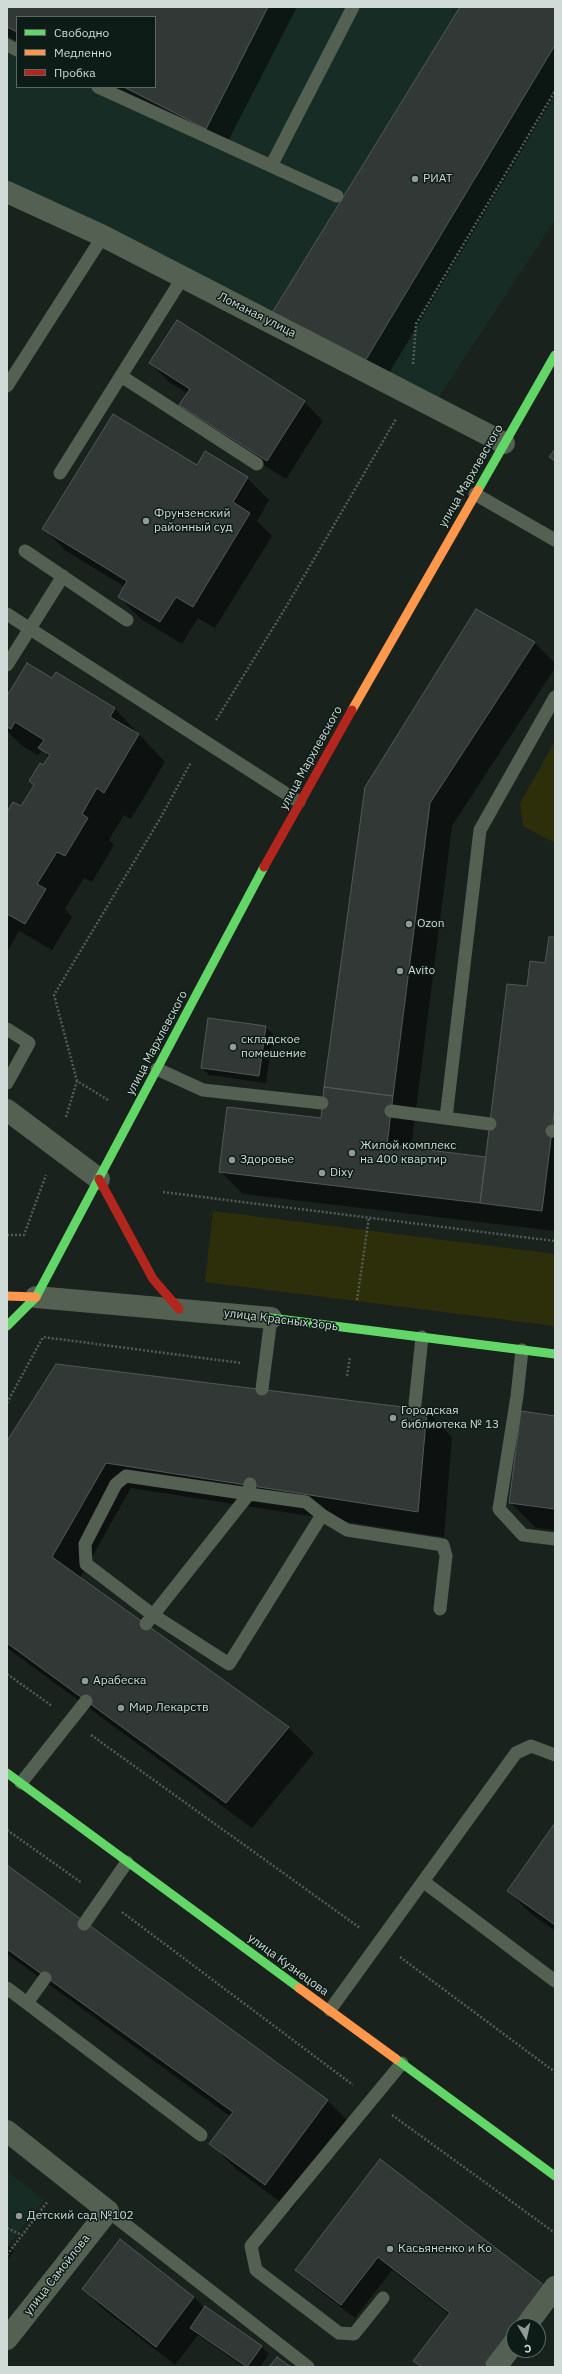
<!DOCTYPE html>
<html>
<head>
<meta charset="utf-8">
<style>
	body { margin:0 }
	#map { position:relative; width:562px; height:2374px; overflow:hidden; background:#1a221e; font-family:"IBM Plex Sans",sans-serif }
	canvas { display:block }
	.frame { position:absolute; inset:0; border:8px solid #d0dad6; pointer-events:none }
	.legend { position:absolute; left:16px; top:16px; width:140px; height:72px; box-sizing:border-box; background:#0d1c16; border:1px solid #5b6863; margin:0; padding:5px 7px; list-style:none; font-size:12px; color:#d0dad6 }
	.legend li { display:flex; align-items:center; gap:8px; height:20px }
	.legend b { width:20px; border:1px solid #5b6863 }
	.north { position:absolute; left:506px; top:2318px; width:40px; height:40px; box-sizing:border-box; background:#0d1c16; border:1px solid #5b6863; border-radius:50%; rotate:171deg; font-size:11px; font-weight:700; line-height:16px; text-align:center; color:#d0dad6 }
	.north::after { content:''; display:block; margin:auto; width:14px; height:18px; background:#909a96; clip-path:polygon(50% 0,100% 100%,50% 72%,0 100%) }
</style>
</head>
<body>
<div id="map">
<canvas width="562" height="2374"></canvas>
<div class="frame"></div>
<ul class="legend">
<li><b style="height:5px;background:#63d668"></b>Свободно</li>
<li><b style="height:5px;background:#ff974d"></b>Медленно</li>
<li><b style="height:5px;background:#b3261e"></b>Пробка</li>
</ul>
<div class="north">С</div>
</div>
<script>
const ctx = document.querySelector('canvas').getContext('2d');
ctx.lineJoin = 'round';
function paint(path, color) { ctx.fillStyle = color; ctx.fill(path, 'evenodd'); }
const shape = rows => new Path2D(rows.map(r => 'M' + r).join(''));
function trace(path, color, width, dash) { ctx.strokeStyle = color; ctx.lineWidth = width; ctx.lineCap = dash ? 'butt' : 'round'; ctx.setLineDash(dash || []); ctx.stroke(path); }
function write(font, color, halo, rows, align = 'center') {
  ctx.font = font + ' "IBM Plex Sans",sans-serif'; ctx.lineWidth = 3; ctx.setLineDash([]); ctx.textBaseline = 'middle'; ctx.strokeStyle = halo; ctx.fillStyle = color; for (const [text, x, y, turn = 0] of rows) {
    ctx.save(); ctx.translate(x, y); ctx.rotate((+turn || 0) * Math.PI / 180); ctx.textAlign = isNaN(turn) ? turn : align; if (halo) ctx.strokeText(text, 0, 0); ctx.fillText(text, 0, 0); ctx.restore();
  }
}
const built = shape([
	[7,7,555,7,555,220,431,409,7,195],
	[17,17,155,17,155,87,17,87],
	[7,2171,44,2200,7,2247]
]);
const green = shape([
	[555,741,555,843,523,826,520,803],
	[213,1211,555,1254,555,1326,205,1282]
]);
const shadow = shape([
	[7,7,297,7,225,147,108,87,155,87,155,17,17,17,17,41,7,36],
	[461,7,555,7,555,95,382,385,292,332],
	[150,363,304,402,323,421,286,479,199,424,180,405,188,394,169,382],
	[197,466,247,478,269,500,257,521,272,536,215,628,198,618,182,644,141,619,119,597,125,587,66,551,44,529],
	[476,610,535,643,555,663,555,668,452,826,411,1149,487,1158,527,987,546,964,555,938,555,1231,243,1194,220,1171,321,1119],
	[56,674,115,709,165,762,131,819,124,815,109,840,114,845,92,882,84,878,65,909,72,917,52,950,19,931,7,952,7,814,22,808,49,757,42,750,38,755,21,745,7,731,7,698,53,680],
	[265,1027,273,1034,266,1083,209,1075,202,1068],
	[427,1411,452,1437,444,1537,131,1488,80,1578,289,1728,314,1753,252,1828,7,1648,7,1443],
	[555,1417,555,1530,536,1528,510,1502],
	[555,1825,555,1931,530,1913,508,1891],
	[7,1867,328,2101,353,2126,291,2210,236,2169,211,2144,231,2117,7,1954],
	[381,2161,538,2326,514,2326,514,2350,507,2367,421,2367,415,2361,450,2315,392,2270,355,2318,311,2284,297,2270],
	[7,2245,14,2251,7,2260],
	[83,2289,194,2297,205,2309,262,2347,269,2354,260,2367,244,2367,198,2335,175,2365,102,2308]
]);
const building = shape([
	[7,7,268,7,206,129,124,87,155,87,155,17,17,17,17,32,7,27,7,7],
	[460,7,555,7,555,45,362,366,272,313,460,7],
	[177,320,305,401,267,461,179,405,190,389,149,363,177,320],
	[113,414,197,465,205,451,248,477,233,502,250,513,193,607,176,597,160,622,118,597,127,581,42,529,113,414],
	[555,449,555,461,549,457,555,449],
	[476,609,535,642,430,803,393,1096,324,1087,365,787,476,609],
	[27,663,52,678,56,672,115,708,110,717,139,734,104,793,97,788,82,814,88,818,65,856,57,852,37,884,46,889,25,924,7,914,7,812,13,802,21,806,34,785,29,781,40,763,43,765,50,755,38,748,44,740,15,722,11,729,7,727,7,696,27,663],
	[549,937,555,937,555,1107,542,1211,480,1203,507,984,527,986,530,961,545,963,549,937],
	[208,1018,266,1026,259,1076,201,1068,208,1018],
	[324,1087,393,1096,387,1145,486,1157,480,1203,219,1172,227,1107,321,1118,324,1087],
	[56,1364,427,1410,418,1512,106,1463,52,1557,289,1727,226,1803,7,1643,7,1441,56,1364],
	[521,1411,555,1416,555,1509,509,1503,521,1411],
	[555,1823,555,1925,507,1891,555,1823],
	[7,1865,328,2100,265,2185,209,2144,233,2112,7,1949,7,1865],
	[380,2159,545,2286,482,2367,422,2367,413,2361,450,2313,378,2257,341,2305,295,2270,380,2159],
	[120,2239,194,2297,156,2347,82,2289,120,2239],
	[205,2306,262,2346,247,2367,190,2328,205,2306],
	[277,2357,291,2367,269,2367,277,2357]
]);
const path = shape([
	[413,364,416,324,555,91],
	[216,720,286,607,396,419],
	[108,1100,77,1081,54,995,161,817,191,762],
	[66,1117,77,1081],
	[163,1192,555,1241],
	[7,1235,24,1235,46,1175],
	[357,1300,369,1217],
	[347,1376,350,1357],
	[7,1403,43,1337,241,1363],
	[7,1674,52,1706],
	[91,1735,360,1928],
	[7,1830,82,1883],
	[122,1912,353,2085],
	[400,1957,555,2072],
	[392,2115,555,2233],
	[7,2228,22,2235],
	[7,2255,48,2201]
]);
const lane = shape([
	[7,45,17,50],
	[98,87,337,196],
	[271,166,353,7],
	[121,376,257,464],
	[7,386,103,236],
	[60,473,183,277],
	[475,494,555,540],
	[25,551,127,620],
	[7,614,299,802],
	[7,665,63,576],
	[7,1029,29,1043,7,1083],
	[157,1069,203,1090,322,1103],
	[391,1111,490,1124],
	[446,1118,480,830,555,697],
	[552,1131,555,1131],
	[522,1350,517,1396,499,1509,523,1535,555,1539],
	[262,1389,271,1318],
	[415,1404,422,1337],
	[250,1484,249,1494,126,1476,116,1484,85,1544,86,1564,153,1615,229,1664,322,1515,347,1530,443,1545,446,1556,440,1609],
	[146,1624,249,1494,306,1502,322,1515],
	[21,1783,86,1701],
	[424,1882,555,1981],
	[84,1924,127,1862],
	[7,1988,201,2135],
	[27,2003,45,1978],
	[330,2010,516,1753,531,1746,555,1755],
	[108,2211,308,2367],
	[383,2298,354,2334,339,2333,256,2270,251,2246,402,2063]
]);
const street = shape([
	[7,192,103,236,504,443],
	[7,1110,99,1179],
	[36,1297,271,1318],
	[7,2131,108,2211,7,2339],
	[526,2326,555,2287],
	[496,2367,514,2343]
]);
const fast = shape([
	[478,490,555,355],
	[271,1318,555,1354],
	[7,1326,36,1297,264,867],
	[7,1773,299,1988],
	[396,2059,555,2176]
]);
const slow = shape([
	[352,710,478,490],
	[7,1296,36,1297],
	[299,1988,396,2059]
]);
const jam = shape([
	[264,867,352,710],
	[99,1179,153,1279,179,1309]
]);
const markers = [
	[415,179,4,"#909a96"],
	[146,521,4,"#909a96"],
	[409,924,4,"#909a96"],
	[400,971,4,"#909a96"],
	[233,1047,4,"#909a96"],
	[352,1153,4,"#909a96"],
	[232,1160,4,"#909a96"],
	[322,1173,4,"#909a96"],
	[393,1418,4,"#909a96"],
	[85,1681,4,"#909a96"],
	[121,1708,4,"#909a96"],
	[19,2216,4,"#909a96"],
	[390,2249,4,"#909a96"]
];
const poiNames = [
	["РИАТ",423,179],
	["Фрунзенский",154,514],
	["районный суд",154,528],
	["Ozon",417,924],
	["Avito",408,971],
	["складское",241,1040],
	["помешение",241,1054],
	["Жилой комплекс",360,1146],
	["на 400 квартир",360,1160],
	["Здоровье",240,1160],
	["Dixy",330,1173],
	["Городская",401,1411],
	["библиотека № 13",401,1425],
	["Арабеска",93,1681],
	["Мир Лекарств",129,1708],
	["Детский сад №102",27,2216],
	["Касьяненко и Ко",398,2249]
];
const streetNames = [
	["Ломаная улица",257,315,27],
	["улица Мархлевского",471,476,-60],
	["улица Мархлевского",311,758,-61],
	["улица Мархлевского",157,1043,-62],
	["улица Красных Зорь",281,1320,7],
	["улица Кузнецова",288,1965,36],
	["улица Самойлова",57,2275,-52]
];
paint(built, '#172c24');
paint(green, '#2d2f0b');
paint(shadow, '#0007');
paint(building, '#313836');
trace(building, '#515957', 1);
trace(path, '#525c53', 2.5, [2, 2]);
trace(lane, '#546052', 13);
trace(street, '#546052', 22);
trace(fast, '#63d668', 9);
trace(slow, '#ff974d', 9);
trace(jam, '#b3261e', 9);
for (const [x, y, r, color] of markers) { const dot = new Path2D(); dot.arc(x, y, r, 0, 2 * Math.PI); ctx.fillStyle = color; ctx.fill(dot); trace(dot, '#0d1c16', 1.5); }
write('12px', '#d0dad6', '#0d1c16', poiNames, 'left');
write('12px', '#d0dad6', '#0d1c16', streetNames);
</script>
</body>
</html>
